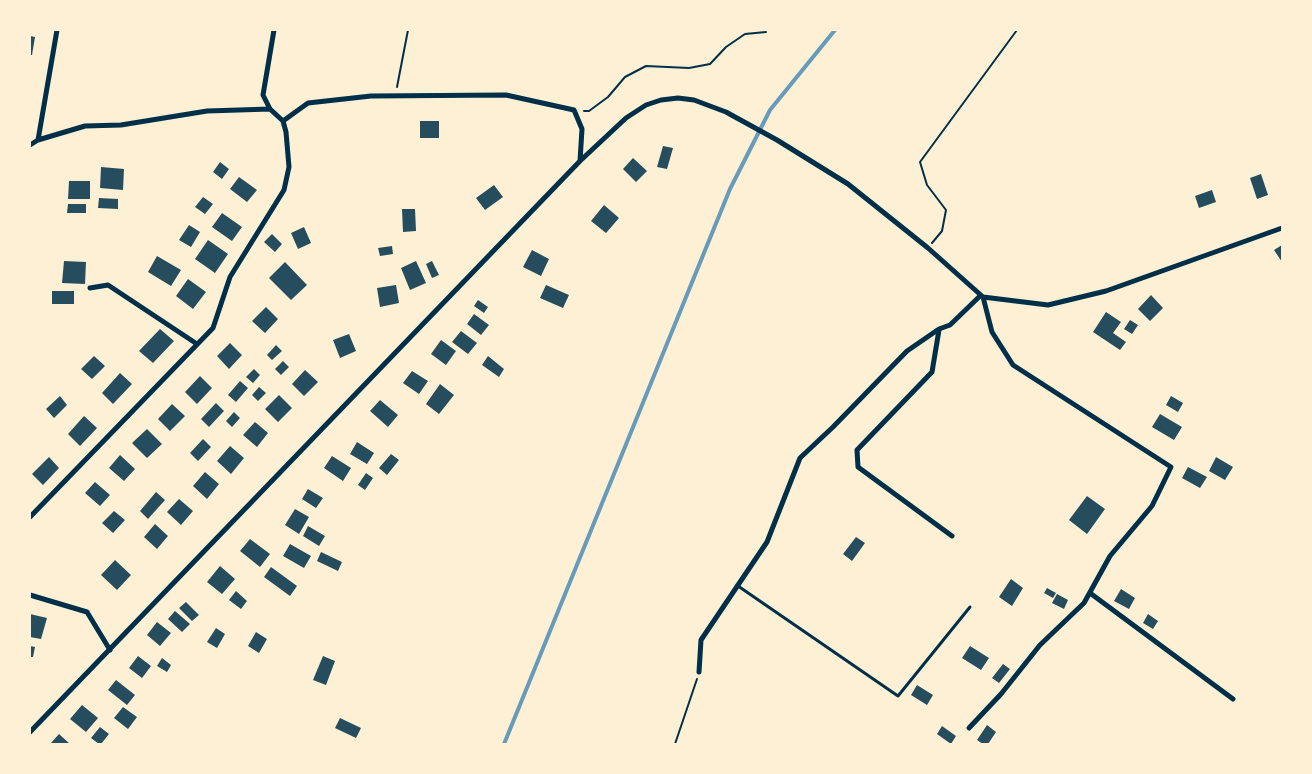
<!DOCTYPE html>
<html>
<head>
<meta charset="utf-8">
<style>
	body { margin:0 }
	#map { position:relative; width:1312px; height:774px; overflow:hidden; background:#fdf0d5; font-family:Manrope,sans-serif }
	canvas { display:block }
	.frame { position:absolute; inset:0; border:31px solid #fdf0d5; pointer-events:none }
</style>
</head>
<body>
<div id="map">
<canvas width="1312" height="774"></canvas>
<div class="frame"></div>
</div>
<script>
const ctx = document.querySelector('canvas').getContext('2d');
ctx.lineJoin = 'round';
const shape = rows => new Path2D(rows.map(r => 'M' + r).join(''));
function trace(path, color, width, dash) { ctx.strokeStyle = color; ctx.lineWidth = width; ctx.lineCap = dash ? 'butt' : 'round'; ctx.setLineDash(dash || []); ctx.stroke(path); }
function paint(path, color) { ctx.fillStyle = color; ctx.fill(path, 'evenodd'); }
const stream = shape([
	[504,744,730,189,770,110,835,30]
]);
const building = shape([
	[30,36,35,37,32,55,30,55],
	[420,121,439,121,439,138,420,138],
	[663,146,673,148,667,169,657,167],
	[633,158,647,171,636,182,623,169],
	[220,162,229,169,222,179,213,172],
	[101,167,124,169,123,190,100,188],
	[1261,174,1268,195,1257,199,1250,178],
	[239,177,257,190,247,202,230,189],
	[69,181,90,181,90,199,68,199],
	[494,185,503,197,485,210,476,198],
	[1212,190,1216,202,1199,208,1195,196],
	[203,197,213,204,205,214,195,207],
	[99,198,118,199,118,209,98,208],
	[68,204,86,204,86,213,67,213],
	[604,205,619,218,606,233,591,221],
	[402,209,415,209,416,231,403,232],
	[222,213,242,227,232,241,212,227],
	[189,225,200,232,191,247,179,240],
	[304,227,311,243,298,249,291,233],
	[272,234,282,244,275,252,264,242],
	[208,240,228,254,215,273,195,259],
	[1282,245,1282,262,1274,250],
	[392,246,393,254,380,256,378,248],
	[532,250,549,259,541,276,523,267],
	[157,256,181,270,171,286,148,272],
	[64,261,86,262,85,284,62,283],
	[416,261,426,283,410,290,401,268],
	[432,261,439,275,432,278,426,264],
	[285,262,307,285,291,300,269,278],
	[188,279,206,292,193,309,176,296],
	[396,285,399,303,380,307,377,288],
	[546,285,569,295,563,308,540,298],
	[52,291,74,291,74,304,52,304],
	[1151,295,1163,308,1150,321,1138,309],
	[478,300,488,307,484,313,474,306],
	[266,307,278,319,265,333,252,321],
	[1106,312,1121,322,1113,333,1126,342,1120,350,1093,332],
	[474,314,489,325,481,335,467,324],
	[1130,320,1138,325,1132,334,1124,329],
	[160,329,174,341,153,363,139,351],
	[461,331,477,343,468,354,452,342],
	[349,334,356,351,340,358,333,340],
	[441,340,456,351,446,365,431,354],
	[230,343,242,355,229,369,217,356],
	[276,345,282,351,272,360,267,355],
	[94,356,105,366,92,379,81,369],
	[488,356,504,369,499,377,482,365],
	[283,361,289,367,281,375,275,369],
	[254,369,260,375,253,383,246,377],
	[305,370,318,382,304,396,292,384],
	[412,371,428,381,419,394,403,383],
	[120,373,132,384,113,404,102,393],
	[200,376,212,388,197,404,185,392],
	[240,381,248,388,236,402,228,395],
	[440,384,454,395,439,414,426,404],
	[259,387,266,393,258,401,252,395],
	[279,395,292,408,278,422,265,409],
	[60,396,67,405,54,418,46,409],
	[1171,396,1183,403,1178,412,1166,405],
	[380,400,398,415,388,427,370,411],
	[216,403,224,411,209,427,201,419],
	[172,404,185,416,170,431,158,419],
	[234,412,240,418,232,427,226,421],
	[1160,414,1182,427,1174,440,1152,427],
	[84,416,97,428,80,446,68,434],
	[255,422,268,433,257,447,243,435],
	[147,429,162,444,147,458,132,443],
	[203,439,211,447,198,461,190,453],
	[357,442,374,453,367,464,350,454],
	[230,446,244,458,231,474,217,461],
	[391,454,399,460,387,475,379,468],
	[120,455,135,469,124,481,109,468],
	[332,456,351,468,343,481,324,468],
	[49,457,59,468,43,485,32,474],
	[1216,457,1233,467,1225,480,1209,471],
	[1188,467,1207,477,1200,488,1182,478],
	[205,472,219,484,207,499,193,486],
	[366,473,373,478,365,490,358,485],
	[95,482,110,495,100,506,85,493],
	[308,489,323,498,316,508,302,499],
	[156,492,165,500,148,519,140,511],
	[1087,496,1105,509,1087,534,1069,520],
	[179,499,193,511,181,525,167,512],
	[295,509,309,517,299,534,285,525],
	[114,511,125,520,113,533,102,523],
	[155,524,168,536,157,549,144,537],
	[308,526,325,536,319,546,303,536],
	[856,537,865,543,852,561,843,554],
	[250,539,270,554,260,567,240,551],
	[290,544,311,556,304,568,283,556],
	[321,552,342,562,338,571,317,561],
	[115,560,131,575,117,590,101,575],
	[220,566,235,579,222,594,207,582],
	[271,567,297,586,290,596,264,577],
	[1011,579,1023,588,1012,606,999,597],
	[1047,588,1056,593,1053,598,1044,593],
	[1121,589,1135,598,1129,609,1114,601],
	[236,591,247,601,241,609,229,600],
	[1057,594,1068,600,1064,609,1052,603],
	[186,602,199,615,192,621,179,608],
	[175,611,190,624,182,632,168,619],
	[30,614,47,618,41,639,30,637],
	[1148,614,1158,621,1153,629,1143,623],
	[157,622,171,633,160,646,147,635],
	[216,628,225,634,217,648,207,642],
	[256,632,267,639,259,653,248,646],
	[30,646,35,647,33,657,30,657],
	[970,646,989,658,981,670,962,658],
	[138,656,151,666,142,678,129,668],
	[323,656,335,661,326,685,313,680],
	[162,658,171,665,167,672,157,666],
	[1003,664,1010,669,999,683,992,678],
	[116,680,135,695,127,705,108,690],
	[917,685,933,695,927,705,911,695],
	[82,705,98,718,86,732,70,719],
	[123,707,137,717,128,729,114,718],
	[340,718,361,728,356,738,335,728],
	[987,725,996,732,988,744,983,744,977,740],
	[942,726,956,736,951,744,937,734],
	[100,727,109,734,101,744,99,744,91,738],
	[59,734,70,744,51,743]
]);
const path = shape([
	[397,87,408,30],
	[584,111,589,111,608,97,625,77,646,66,689,68,710,64,726,47,745,34,766,32],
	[932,243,942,231,946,210,927,185,920,162,1017,30],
	[675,744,697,679]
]);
const service = shape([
	[738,586,898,696,970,607]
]);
const minor = shape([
	[274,30,263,95,270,109,283,121],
	[38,140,85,126,121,125,207,111,270,109],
	[30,145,38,140,57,30],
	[90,288,108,285,197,344],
	[939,330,932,372,857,450,858,467,952,536],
	[30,517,213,328,230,277,284,190,289,167,286,132,283,121,308,103,371,96,506,95,574,110,582,129,580,161],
	[1090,593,1233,699],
	[30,595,87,612,110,650],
	[699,672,701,640,767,542,800,458,833,427,907,351,939,329,950,325,980,296],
	[969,728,1001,694,1040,645,1084,603,1110,556,1152,506,1171,467,1013,365,992,332,983,297],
	[30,732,580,161,626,118,646,105,661,100,678,98,694,100,726,112,777,140,848,184,928,248,983,297,1048,305,1106,291,1282,228]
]);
trace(stream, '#669bbc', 4);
paint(building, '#264d5e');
trace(path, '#003049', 2);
trace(service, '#003049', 3);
trace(minor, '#003049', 5);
</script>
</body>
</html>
